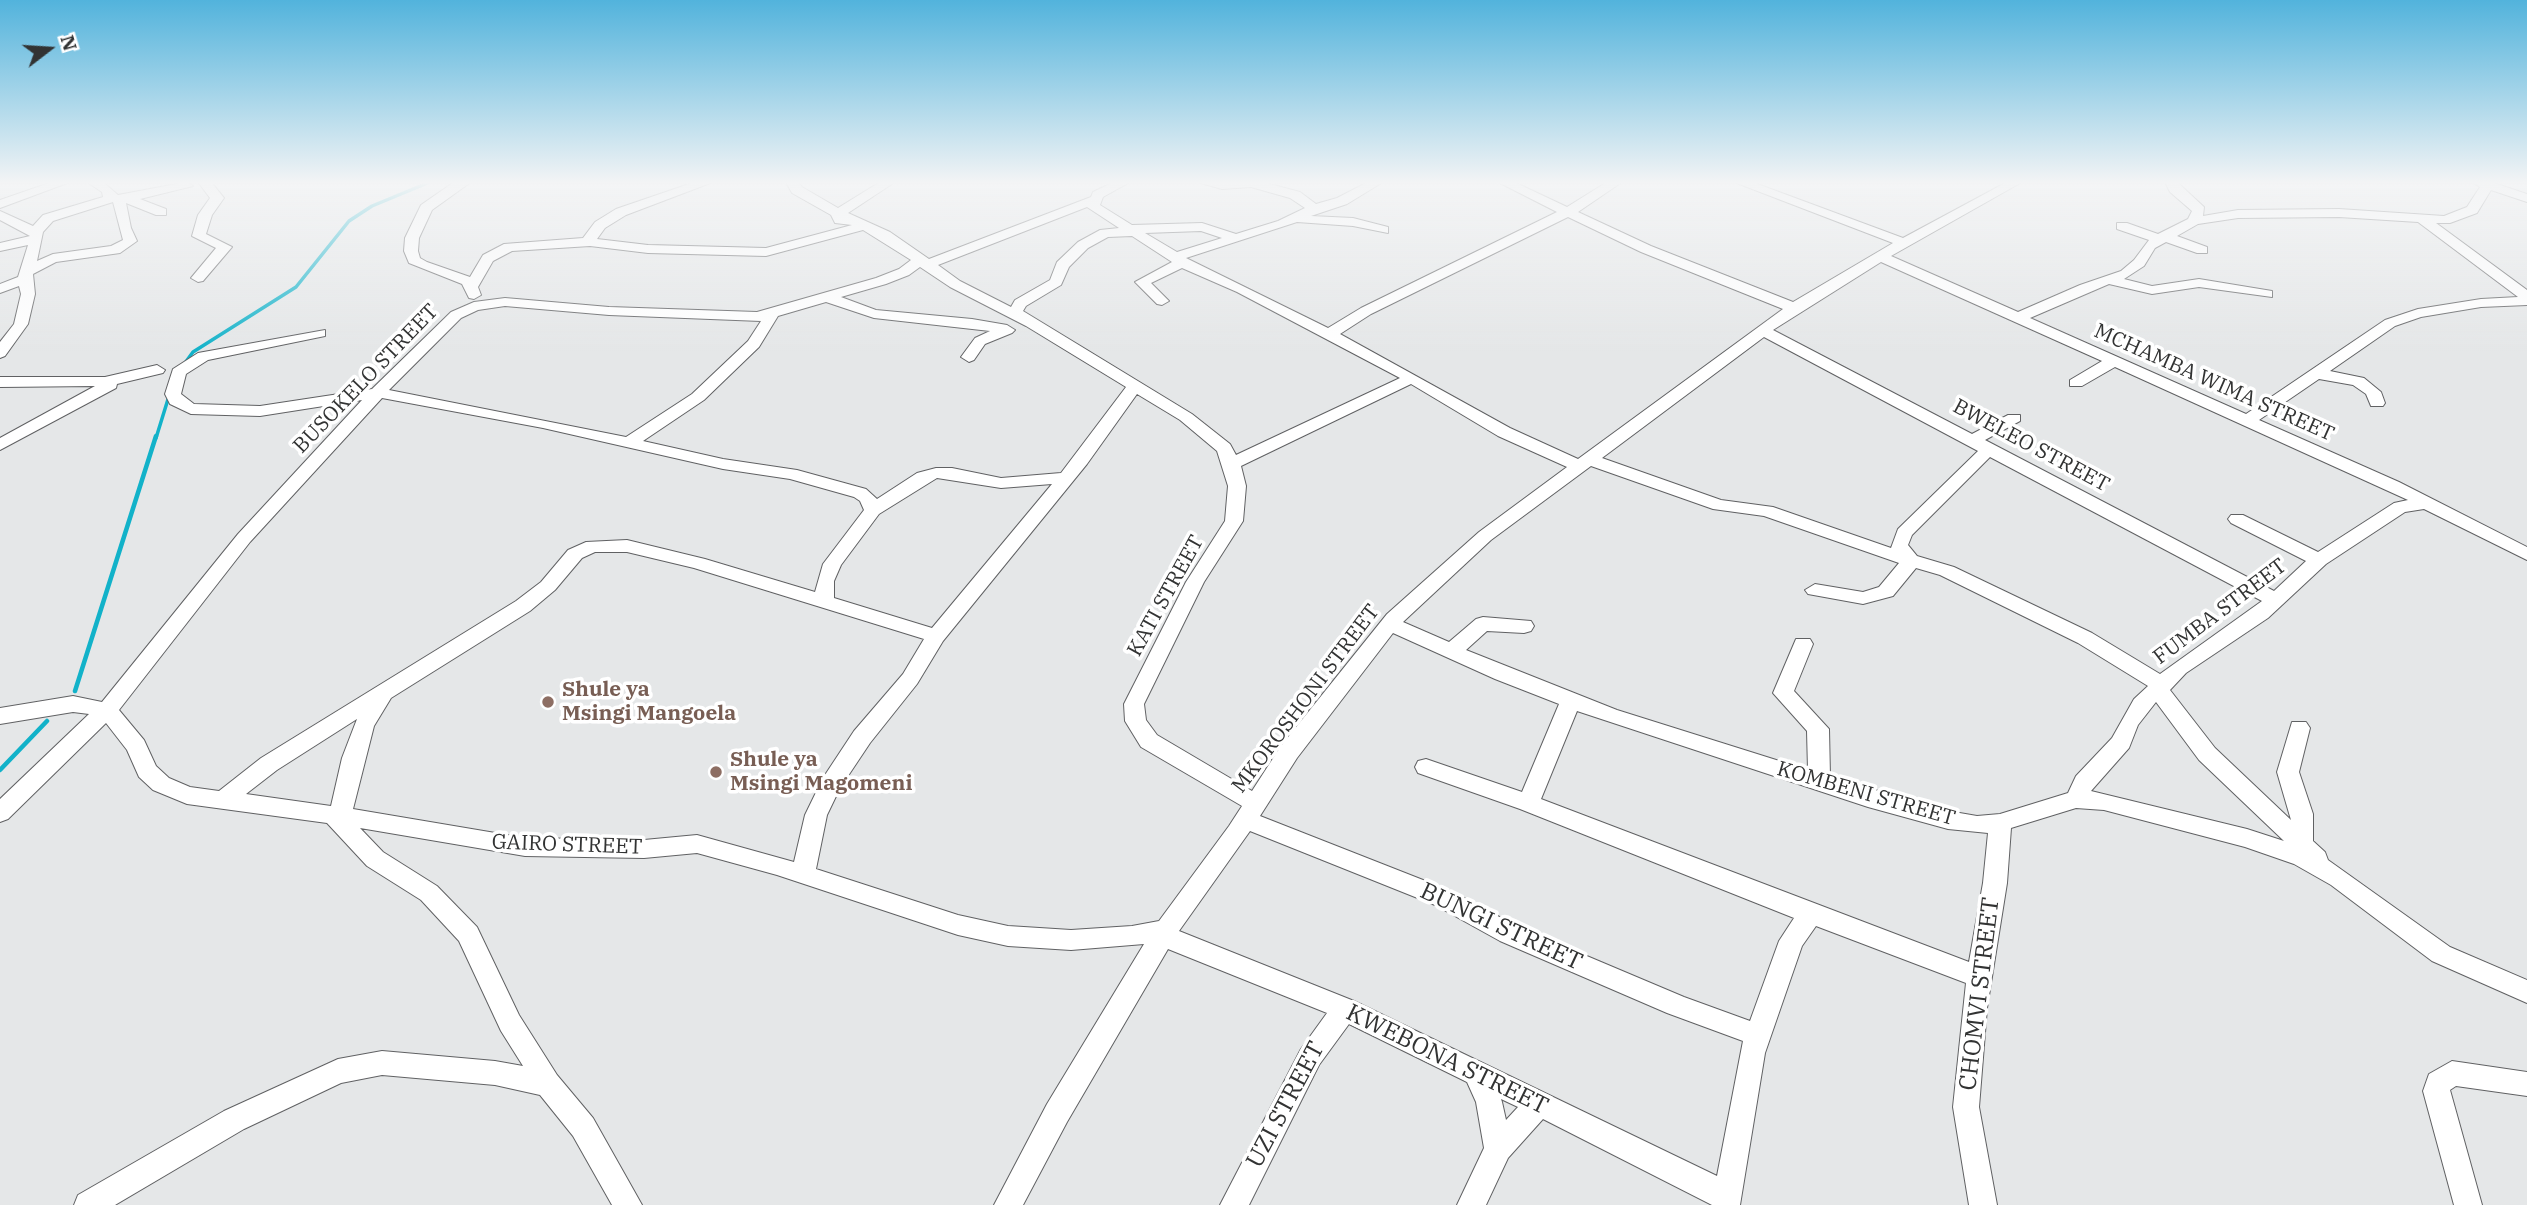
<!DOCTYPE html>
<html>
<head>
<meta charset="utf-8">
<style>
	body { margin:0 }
	#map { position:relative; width:2527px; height:1205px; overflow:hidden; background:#e5e7e8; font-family:"IBM Plex Serif",serif }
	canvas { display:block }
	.north { position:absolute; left:14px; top:14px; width:70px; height:70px; -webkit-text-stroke:5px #fff; paint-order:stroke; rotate:73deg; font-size:19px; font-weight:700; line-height:28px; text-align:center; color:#323333 }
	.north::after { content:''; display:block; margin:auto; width:24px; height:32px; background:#323333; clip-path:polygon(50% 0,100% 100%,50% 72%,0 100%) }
</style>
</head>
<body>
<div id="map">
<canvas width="2527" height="1205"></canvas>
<div class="north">N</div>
</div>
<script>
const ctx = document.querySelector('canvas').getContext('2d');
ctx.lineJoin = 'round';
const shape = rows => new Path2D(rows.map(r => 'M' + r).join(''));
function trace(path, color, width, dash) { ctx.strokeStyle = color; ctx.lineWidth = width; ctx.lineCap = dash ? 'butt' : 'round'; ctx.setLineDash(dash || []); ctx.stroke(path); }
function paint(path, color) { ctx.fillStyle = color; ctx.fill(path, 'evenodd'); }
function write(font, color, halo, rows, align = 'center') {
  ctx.font = font + ' "IBM Plex Serif",serif'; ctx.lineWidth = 7; ctx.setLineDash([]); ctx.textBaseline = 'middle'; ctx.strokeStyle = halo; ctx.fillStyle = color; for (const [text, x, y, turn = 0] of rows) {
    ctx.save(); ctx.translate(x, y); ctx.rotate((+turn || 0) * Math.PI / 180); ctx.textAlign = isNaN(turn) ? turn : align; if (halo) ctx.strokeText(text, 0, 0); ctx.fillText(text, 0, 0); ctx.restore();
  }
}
const streamFar1 = shape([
	[185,363,193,352,296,287,349,221,372,206,430,182],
	[156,438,169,396]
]);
const stream = shape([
	[75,691,156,436],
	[0,770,47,721]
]);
const minor = shape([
	[52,182,70,182,0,208,0,200,52,182],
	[87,182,103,182,118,195,187,182,193,186,140,199,166,209,166,215,156,215,126,203,131,228,137,241,120,253,56,262,33,274,35,294,28,324,5,356,0,358,0,342,14,324,21,294,19,286,0,293,0,284,18,277,28,245,0,251,0,243,30,236,0,220,0,211,33,226,43,215,103,197,102,192,87,182],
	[113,202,123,240,111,246,53,254,37,261,43,232,53,221,113,202],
	[198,182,211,182,224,198,212,215,206,234,232,247,203,281,198,282,191,278,216,248,192,236,198,215,210,198,198,182],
	[454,182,471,182,432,210,419,238,418,251,420,258,427,262,470,277,483,255,504,244,583,238,595,222,616,209,695,182,713,182,626,215,605,228,597,239,648,245,766,248,852,225,835,223,831,215,792,193,786,182,798,182,802,187,838,208,880,182,895,182,848,213,890,232,929,259,1091,197,1093,192,1114,182,1130,182,1103,197,1100,205,1132,225,1202,223,1236,234,1278,221,1305,208,1290,198,1251,187,1222,189,1197,182,1262,182,1300,192,1316,204,1337,198,1368,182,1383,182,1347,204,1311,216,1353,218,1388,227,1388,233,1353,226,1297,222,1186,258,1328,328,1361,308,1557,212,1498,182,1514,182,1567,207,1607,182,1622,182,1578,212,1651,246,1793,302,1893,243,1734,182,1752,182,1903,238,2007,182,2022,182,1891,256,2018,312,2080,285,2121,271,2134,260,2149,240,2117,229,2117,223,2127,223,2158,234,2188,219,2192,211,2170,192,2165,182,2177,182,2204,207,2203,216,2238,210,2339,209,2444,216,2467,207,2480,187,2472,182,2491,182,2527,194,2527,202,2491,190,2477,213,2450,223,2436,223,2527,290,2527,305,2481,307,2421,317,2395,326,2330,371,2364,378,2381,392,2385,403,2383,406,2371,406,2366,394,2353,385,2319,379,2259,420,2399,482,2527,547,2527,560,2424,509,2405,512,2326,564,2268,618,2186,673,2170,690,2215,748,2291,820,2277,772,2292,722,2306,722,2310,728,2299,772,2313,814,2313,841,2325,852,2328,860,2450,947,2527,980,2527,1003,2432,961,2331,885,2294,864,2245,847,2104,810,2076,808,2011,828,2007,883,1987,1008,1979,1107,1997,1205,1969,1205,1953,1107,1966,983,1816,926,1802,946,1765,1053,1740,1205,1712,1205,1543,1119,1508,1158,1486,1205,1457,1205,1484,1148,1476,1102,1467,1082,1349,1024,1319,1065,1249,1205,1220,1205,1301,1049,1327,1013,1168,949,1067,1122,1023,1205,994,1205,1047,1104,1144,944,1071,950,1008,946,958,935,777,875,697,853,644,858,525,856,360,828,383,852,437,886,477,927,519,1015,557,1075,593,1118,642,1205,612,1205,573,1136,540,1095,495,1085,382,1075,341,1083,244,1129,115,1205,74,1205,78,1195,224,1111,338,1059,382,1051,495,1061,523,1066,501,1031,459,941,421,900,367,866,327,823,187,804,153,790,139,777,127,750,106,723,8,819,0,822,0,799,89,714,73,712,0,724,0,708,73,696,102,702,238,534,362,400,260,416,191,414,170,404,165,394,173,369,198,353,325,330,325,336,208,360,186,374,181,394,194,404,260,406,372,389,451,312,474,302,505,298,609,307,757,312,876,278,899,269,911,260,863,230,766,256,648,253,590,246,512,251,493,261,478,287,481,295,474,299,469,298,462,284,409,263,404,251,405,238,421,205,454,182],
	[1087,207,1119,228,1100,230,1078,242,1057,262,1050,280,1015,300,1011,307,960,281,938,265,1087,207],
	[1568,217,1641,252,1783,309,1578,459,1510,428,1340,334,1371,314,1568,217],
	[2339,217,2418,222,2518,297,2481,299,2418,309,2385,320,2246,414,2030,318,2109,284,2152,294,2199,287,2272,297,2272,291,2199,279,2152,286,2124,279,2144,266,2155,248,2166,242,2197,253,2207,253,2207,247,2177,236,2198,224,2238,218,2339,217],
	[1201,231,1222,238,1177,252,1145,233,1201,231],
	[1132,236,1172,262,1135,282,1157,304,1162,305,1169,301,1151,283,1182,268,1237,292,1400,378,1236,455,1230,444,1192,414,1023,311,1026,306,1061,285,1069,267,1088,248,1108,237,1132,236],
	[1881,262,2102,361,2070,380,2070,386,2082,386,2115,367,2408,500,2394,503,2318,552,2243,515,2231,515,2228,519,2231,523,2306,561,2274,591,1985,440,2020,421,2020,415,2008,415,1972,434,1773,330,1881,262],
	[920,267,950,287,1026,326,1126,387,1061,473,1001,478,952,468,936,468,917,473,877,499,866,489,797,470,723,459,643,441,704,400,759,347,778,316,826,302,874,318,990,331,975,338,961,357,969,362,974,360,985,344,1012,333,1015,330,1007,325,972,319,876,310,841,297,886,284,909,275,920,267],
	[505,306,609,315,761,321,748,341,692,394,626,437,389,390,461,318,478,310,505,306],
	[1764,337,1978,451,1898,529,1891,548,1773,507,1721,500,1602,458,1764,337],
	[1411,384,1498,436,1567,467,1479,532,1387,614,1281,746,1252,791,1157,735,1146,720,1144,704,1204,582,1243,521,1246,486,1241,466,1411,384],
	[1137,394,1180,420,1217,451,1228,486,1225,521,1186,582,1124,704,1125,721,1141,747,1242,806,1229,826,1159,921,1132,926,1071,930,1008,926,958,915,816,869,827,815,840,788,870,743,917,684,943,641,1087,464,1137,394],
	[382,398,543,428,723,469,790,479,854,497,860,501,864,510,823,564,815,592,705,559,627,540,586,542,568,550,541,582,516,601,261,758,219,791,190,787,169,778,156,766,144,740,119,710,250,542,382,398],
	[1990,457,2262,601,2160,674,2092,633,1954,567,1917,556,1908,545,1912,535,1990,457],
	[1591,466,1713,509,1764,516,1899,563,1879,587,1863,592,1815,584,1805,590,1808,594,1863,604,1893,596,1916,568,1940,575,2078,643,2148,686,2134,699,2112,738,2076,776,2068,793,2000,814,1977,816,1948,811,1830,777,1829,729,1794,691,1813,644,1810,639,1796,639,1773,693,1807,731,1808,770,1617,710,1466,650,1487,631,1524,633,1531,631,1534,626,1531,621,1483,617,1476,619,1449,642,1403,622,1491,540,1591,466],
	[937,478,1001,488,1052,484,932,628,834,598,834,581,841,565,879,514,937,478],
	[595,552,627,552,694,568,924,639,903,674,854,731,823,778,805,815,794,862,697,835,644,840,525,838,353,809,374,726,391,698,530,611,555,590,582,558,595,552],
	[1393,633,1495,679,1559,704,1522,792,1426,759,1418,761,1415,767,1418,773,1520,809,1794,918,1779,941,1750,1021,1684,997,1518,927,1451,891,1260,816,1297,758,1393,633],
	[2156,702,2199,760,2284,841,2247,829,2091,791,2129,748,2138,725,2156,702],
	[1577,711,1868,807,1948,829,1988,833,1983,883,1969,962,1541,799,1577,711],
	[357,719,342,758,331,806,246,794,277,770,357,719],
	[1250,831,1435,905,1500,941,1667,1013,1743,1041,1717,1176,1354,1001,1179,931,1250,831],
	[1501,1099,1518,1107,1506,1120,1502,1102,1501,1099],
	[157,365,165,370,163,373,117,384,116,388,0,450,0,438,95,386,0,387,0,377,105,377,157,365],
	[2452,1061,2527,1072,2527,1096,2456,1086,2450,1090,2482,1205,2454,1205,2423,1091,2429,1074,2452,1061]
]);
const markers = [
	[548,702,7,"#8d6e63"],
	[716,772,7,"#8d6e63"]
];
const streetNames = [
	["BUSOKELO STREET",366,379,-46],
	["MCHAMBA WIMA STREET",2214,383,24],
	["BWELEO STREET",2031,446,28],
	["KATI STREET",1166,596,-61],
	["FUMBA STREET",2220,612,-37],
	["MKOROSHONI STREET",1306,699,-53],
	["KOMBENI STREET",1866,794,16],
	["GAIRO STREET",567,845,2]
];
const educationNames = [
	["Shule ya",562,690],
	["Msingi Mangoela",562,714],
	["Shule ya",730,760],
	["Msingi Magomeni",730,784]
];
const nearStreetnames = [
	["BUNGI STREET",1501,927,25],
	["CHOMVI STREET",1980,994,-83],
	["KWEBONA STREET",1447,1060,26],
	["UZI STREET",1286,1105,-62]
];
trace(streamFar1, '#12b2c9', 3.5);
trace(stream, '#12b2c9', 4.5);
trace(minor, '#606163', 2);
paint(minor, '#fff');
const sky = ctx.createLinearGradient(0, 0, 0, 351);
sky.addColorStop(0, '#52b3dc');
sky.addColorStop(0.52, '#f3f4f5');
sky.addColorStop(1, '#f3f4f500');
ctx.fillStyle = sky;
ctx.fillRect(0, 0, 2527, 351);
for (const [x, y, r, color] of markers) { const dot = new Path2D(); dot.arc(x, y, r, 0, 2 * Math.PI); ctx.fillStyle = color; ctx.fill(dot); trace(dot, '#fff', 2.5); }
write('21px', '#323333', '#fff', streetNames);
write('bold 21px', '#785e54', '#fff', educationNames, 'left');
write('24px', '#323333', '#fff', nearStreetnames);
</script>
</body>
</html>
